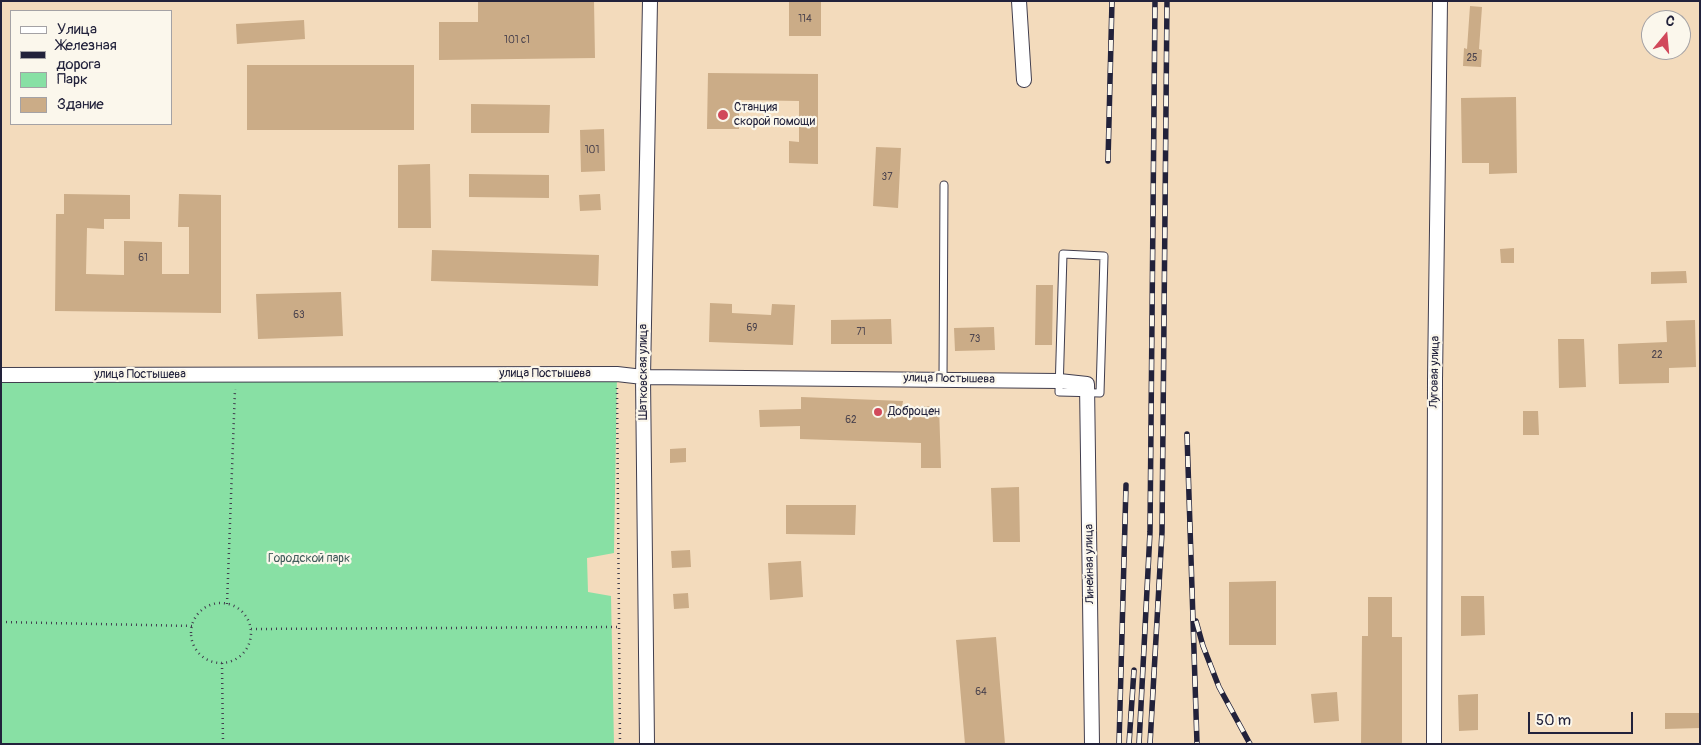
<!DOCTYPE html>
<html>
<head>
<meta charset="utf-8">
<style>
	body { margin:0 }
	#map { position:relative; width:1701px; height:745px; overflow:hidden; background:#f3dbbc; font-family:Pangolin,sans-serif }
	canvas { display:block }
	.frame { position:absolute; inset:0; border:2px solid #22223b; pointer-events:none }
	.legend { position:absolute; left:10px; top:10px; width:162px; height:115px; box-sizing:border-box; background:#fbf7ec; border:1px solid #a4a2a5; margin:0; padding:6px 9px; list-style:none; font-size:15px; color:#22223b }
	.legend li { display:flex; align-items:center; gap:10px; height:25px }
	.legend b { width:25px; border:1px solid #a4a2a5 }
	.north { position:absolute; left:1641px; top:10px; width:50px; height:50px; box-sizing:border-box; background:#fbf7ec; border:1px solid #a4a2a5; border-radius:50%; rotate:17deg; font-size:14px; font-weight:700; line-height:20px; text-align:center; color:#22223b }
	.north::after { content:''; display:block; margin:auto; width:18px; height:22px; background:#d1495b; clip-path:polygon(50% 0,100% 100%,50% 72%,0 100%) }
	.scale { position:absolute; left:1528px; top:712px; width:105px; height:22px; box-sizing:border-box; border:2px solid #22223b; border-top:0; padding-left:6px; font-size:15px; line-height:18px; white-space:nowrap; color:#22223b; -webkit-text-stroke:4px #fbf7ec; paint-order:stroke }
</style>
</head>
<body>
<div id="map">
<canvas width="1701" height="745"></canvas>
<div class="frame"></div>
<ul class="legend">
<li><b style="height:6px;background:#fff"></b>Улица</li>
<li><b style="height:6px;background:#22223b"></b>Железная дорога</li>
<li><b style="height:14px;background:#88e0a4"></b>Парк</li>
<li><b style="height:14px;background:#cbac87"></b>Здание</li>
</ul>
<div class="north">С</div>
<div class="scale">50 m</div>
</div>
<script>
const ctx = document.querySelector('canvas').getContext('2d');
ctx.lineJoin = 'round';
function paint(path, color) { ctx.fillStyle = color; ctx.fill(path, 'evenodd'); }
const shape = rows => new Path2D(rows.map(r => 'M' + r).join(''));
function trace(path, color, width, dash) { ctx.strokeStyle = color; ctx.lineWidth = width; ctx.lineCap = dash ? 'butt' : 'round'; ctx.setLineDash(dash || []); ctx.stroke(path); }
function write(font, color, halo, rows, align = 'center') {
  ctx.font = font + ' Pangolin,sans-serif'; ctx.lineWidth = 4.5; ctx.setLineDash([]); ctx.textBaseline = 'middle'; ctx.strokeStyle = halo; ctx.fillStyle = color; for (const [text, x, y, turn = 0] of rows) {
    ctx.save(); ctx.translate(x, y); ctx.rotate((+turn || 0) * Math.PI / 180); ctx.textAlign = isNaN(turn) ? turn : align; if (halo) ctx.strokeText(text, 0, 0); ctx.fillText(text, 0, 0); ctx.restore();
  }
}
const green = shape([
	[617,374,614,553,587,558,588,592,611,596,614,744,1,744,1,375]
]);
const building = shape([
	[478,1,594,1,595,58,439,60,439,22,478,22],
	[789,1,821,1,821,36,789,36],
	[1470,6,1482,7,1479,49,1482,50,1481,67,1463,66,1464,48,1467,49],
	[304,20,305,39,237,44,236,24],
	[247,65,414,65,414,130,247,130],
	[708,73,818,74,818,164,789,163,789,141,799,142,799,101,739,100,739,129,707,129],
	[1516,97,1517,173,1489,174,1489,163,1462,163,1461,98],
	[471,104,550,105,549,133,471,133],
	[604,129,605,171,581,172,580,130],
	[876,147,901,148,898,208,873,206],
	[430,164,431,228,398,228,398,165],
	[469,174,549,175,549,198,469,197],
	[64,194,130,195,130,219,104,219,104,229,87,228,86,274,124,275,124,241,162,242,162,274,189,274,189,227,178,227,179,194,221,195,221,313,55,311,56,214,64,214],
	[600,194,601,210,580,211,579,195],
	[1514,248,1514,263,1501,263,1500,249],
	[432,250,599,255,598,286,431,281],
	[1686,271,1687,283,1651,284,1651,272],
	[1036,285,1053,285,1052,345,1035,345],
	[341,292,343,336,258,339,256,294],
	[710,303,732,304,732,313,771,315,772,304,795,305,793,345,709,342],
	[891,319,892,344,831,344,831,320],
	[1695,320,1696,367,1669,368,1669,383,1619,384,1618,344,1667,342,1666,321],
	[994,327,995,350,955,351,954,328],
	[1558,339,1584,339,1586,387,1559,388],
	[801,397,903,401,902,407,939,406,941,468,921,468,921,443,800,439,800,426,760,427,759,410,801,409],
	[1523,411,1538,411,1539,435,1523,435],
	[686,448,686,462,670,463,670,449],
	[1019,487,1020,542,993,542,991,488],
	[786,505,856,505,855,535,786,534],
	[690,550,691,567,672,568,671,551],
	[801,561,803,597,770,600,768,563],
	[1276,581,1276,645,1229,645,1229,582],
	[688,593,689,608,674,609,673,594],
	[1461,596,1484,596,1485,635,1461,636],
	[1368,597,1392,597,1392,637,1402,637,1402,744,1361,744,1362,636,1368,636],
	[996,637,1005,744,965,744,956,640],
	[1337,692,1339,721,1314,723,1311,694],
	[1478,694,1478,730,1459,731,1458,695],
	[1665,713,1699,713,1700,728,1665,729]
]);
const path = shape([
	[617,388,620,744],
	'191 633a30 30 0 1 1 60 0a30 30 0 1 1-60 0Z',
	[227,604,235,389],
	[1,622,193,626],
	[251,629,619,627],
	[222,663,223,744]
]);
const lane = shape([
	[1063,254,1104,256,1100,393,1059,392,1063,254],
	[943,379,944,185]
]);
const street = shape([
	[1019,1,1024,80],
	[1,375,617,374,643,377,1059,381,1087,384,1092,744],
	[647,744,643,377,650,1],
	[1434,744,1435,380,1440,1]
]);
const rail = shape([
	[1108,161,1112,1],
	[1187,434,1197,744],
	[1196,621,1203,646,1219,687,1250,744],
	[1119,744,1126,485],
	[1129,744,1134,670],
	[1139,744,1150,532,1155,1],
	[1150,744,1162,532,1167,1]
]);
const markers = [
	[723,115,6,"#d1495b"],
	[878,412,5,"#d1495b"]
];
const numberNames = [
	["114",805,19],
	["101 с1",517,40],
	["25",1472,58],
	["101",592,150],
	["37",887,177],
	["61",143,258],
	["63",299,315],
	["69",752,328],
	["71",861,332],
	["73",975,339],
	["22",1657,355],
	["62",851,420],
	["64",981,692]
];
const poiNames = [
	["Станция",734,108],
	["скорой помощи",734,122],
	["Доброцен",888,412]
];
const streetNames = [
	["Шатковская улица",644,372,-90],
	["Луговая улица",1435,372,-89],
	["улица Постышева",545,374],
	["улица Постышева",140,375],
	["улица Постышева",949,379,1],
	["Линейная улица",1090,564,-91]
];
const parkNames = [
	["Городской парк",309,559]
];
paint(green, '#88e0a4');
paint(building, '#cbac87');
trace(lane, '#413e4e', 9);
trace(street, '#413e4e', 16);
trace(path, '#413e4e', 2.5, [1, 4]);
trace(lane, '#fff', 7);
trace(street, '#fff', 14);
trace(rail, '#22223b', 5.5);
trace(rail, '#fbf7ec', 4, [11]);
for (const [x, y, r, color] of markers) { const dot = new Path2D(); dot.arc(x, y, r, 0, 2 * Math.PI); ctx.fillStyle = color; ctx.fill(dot); trace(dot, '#fbf7ec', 2); }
write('10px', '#4c444e', null, numberNames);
write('12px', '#22223b', '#fbf7ec', poiNames, 'left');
write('12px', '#22223b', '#fbf7ec', streetNames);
write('12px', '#415b5a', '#fbf7ec', parkNames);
</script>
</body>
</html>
